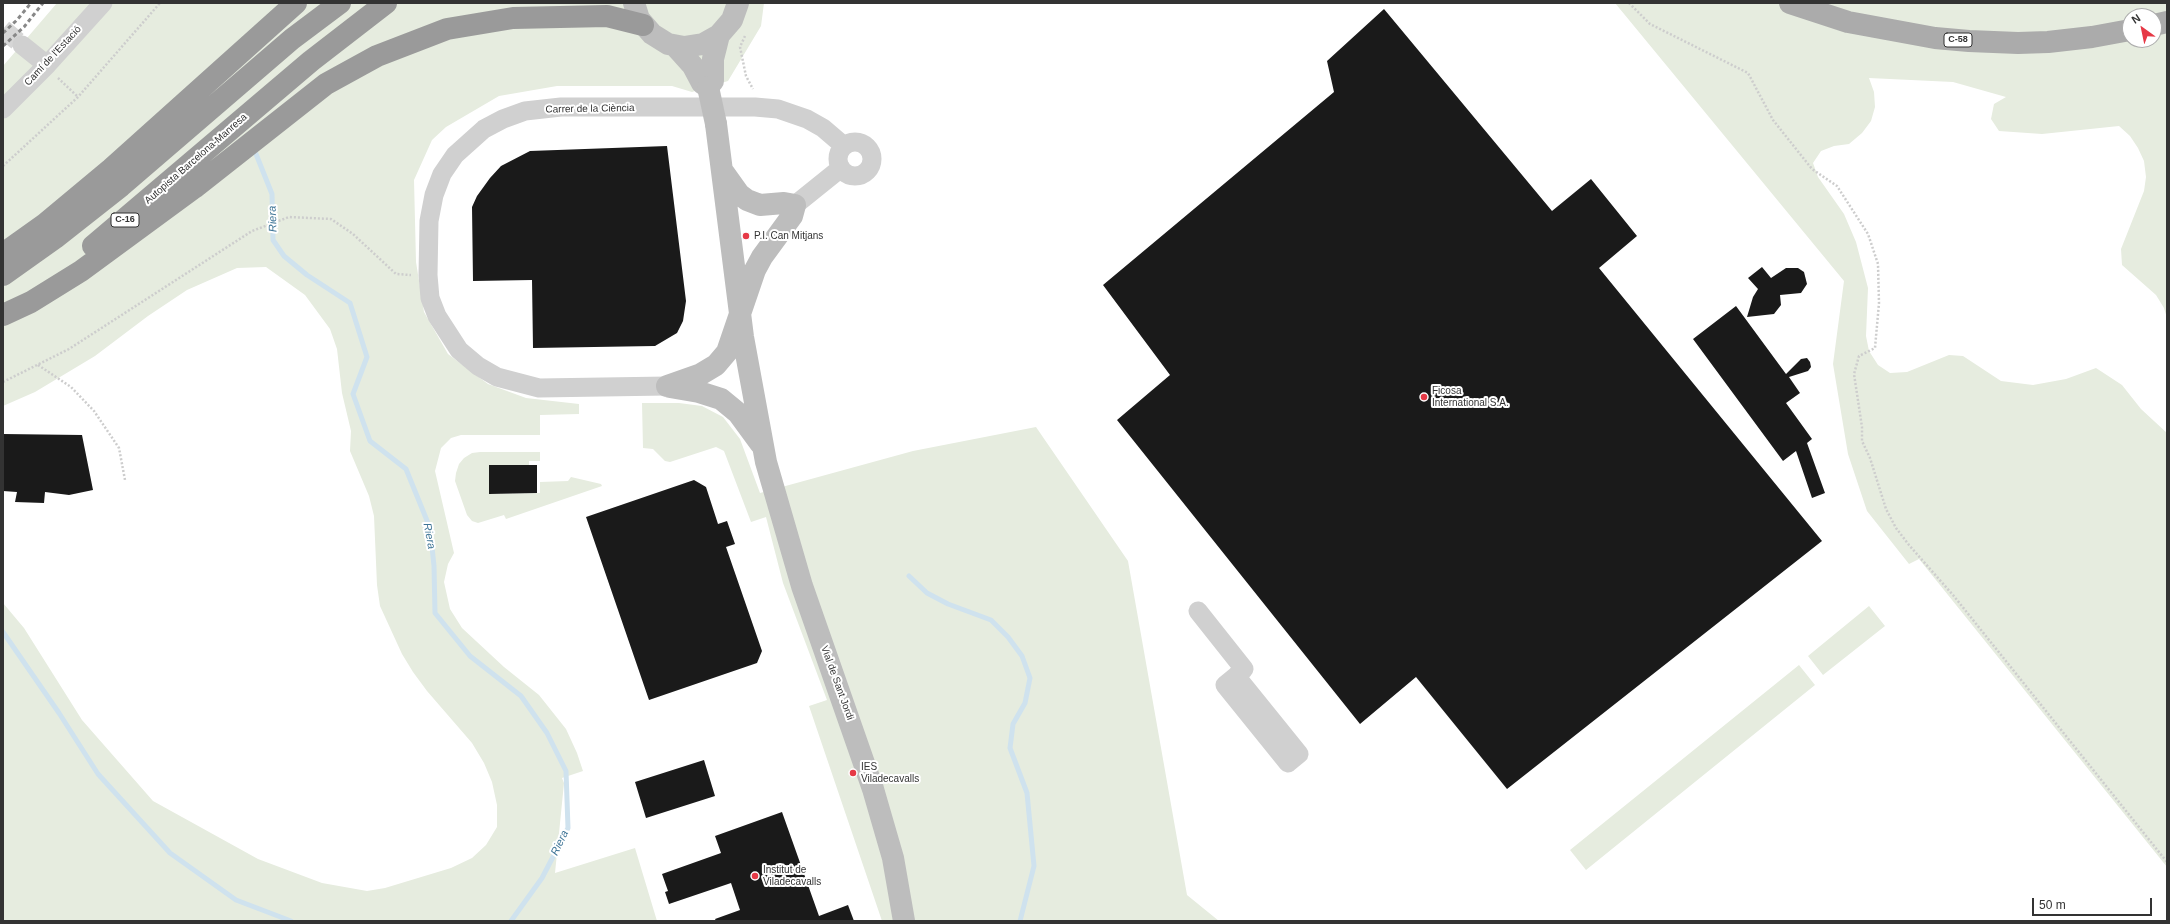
<!DOCTYPE html>
<html>
<head>
<meta charset="utf-8">
<style>
	body { margin:0 }
	#map { position:relative; width:2170px; height:924px; overflow:hidden; background:#fff; font-family:Helvetica,sans-serif }
	canvas { display:block }
	.frame { position:absolute; inset:0; border:4px solid #333; pointer-events:none }
	.north { position:absolute; left:2122px; top:8px; width:40px; height:40px; box-sizing:border-box; background:#fff; border:1px solid #adadad; border-radius:50%; rotate:327deg; font-size:11px; font-weight:700; line-height:16px; text-align:center; color:#333 }
	.north::after { content:''; display:block; margin:auto; width:14px; height:18px; background:#e63946; clip-path:polygon(50% 0,100% 100%,50% 72%,0 100%) }
	.scale { position:absolute; left:2032px; top:898px; width:120px; height:18px; box-sizing:border-box; border:2px solid #333; border-top:0; padding-left:5px; font-size:12px; line-height:14px; white-space:nowrap; color:#333; -webkit-text-stroke:3px #fff; paint-order:stroke }
</style>
</head>
<body>
<div id="map">
<canvas width="2170" height="924"></canvas>
<div class="frame"></div>
<div class="north">N</div>
<div class="scale">50 m</div>
</div>
<script>
const ctx = document.querySelector('canvas').getContext('2d');
ctx.lineJoin = 'round';
function paint(path, color) { ctx.fillStyle = color; ctx.fill(path, 'evenodd'); }
const shape = rows => new Path2D(rows.map(r => 'M' + r).join(''));
function trace(path, color, width, dash) { ctx.strokeStyle = color; ctx.lineWidth = width; ctx.lineCap = dash ? 'butt' : 'round'; ctx.setLineDash(dash || []); ctx.stroke(path); }
function write(font, color, halo, rows, align = 'center') {
  ctx.font = font + ' Helvetica,sans-serif'; ctx.lineWidth = 4; ctx.setLineDash([]); ctx.textBaseline = 'middle'; ctx.strokeStyle = halo; ctx.fillStyle = color; for (const [text, x, y, turn = 0] of rows) {
    ctx.save(); ctx.translate(x, y); ctx.rotate((+turn || 0) * Math.PI / 180); ctx.textAlign = isNaN(turn) ? turn : align; if (halo) ctx.strokeText(text, 0, 0); ctx.fillText(text, 0, 0); ctx.restore();
  }
}
const green = shape([
	[57,3,764,3,761,26,728,81,692,92,672,86,557,86,499,96,446,127,432,140,414,180,416,262,424,312,448,354,488,384,526,398,579,404,579,414,540,415,540,435,461,435,451,438,441,448,435,471,454,553,448,564,444,582,450,609,462,628,504,667,539,695,566,729,577,753,583,771,562,778,564,783,555,873,635,848,657,921,3,921,3,603,24,628,82,720,153,801,258,859,322,883,367,891,385,888,451,868,472,858,486,845,497,827,497,805,492,782,484,763,472,743,427,691,413,672,402,654,380,606,377,585,374,516,369,496,350,451,351,431,342,393,337,349,330,329,305,295,266,267,237,268,187,290,148,316,95,356,35,392,3,406,3,66],
	[1615,3,2167,3,2167,318,2164,308,2156,295,2122,265,2121,249,2144,191,2146,177,2144,161,2138,148,2130,136,2119,126,2042,134,1999,131,1991,119,1994,104,2006,97,1953,82,1869,78,1874,92,1875,107,1871,121,1862,133,1849,144,1834,146,1821,151,1813,163,1818,177,1844,214,1856,242,1868,288,1866,336,1869,351,1878,365,1890,373,1907,372,1949,355,1963,356,2001,381,2033,385,2066,379,2096,368,2122,385,2141,409,2167,433,2167,867,1919,559,1909,564,1867,511,1848,454,1833,364,1844,281],
	[2130,16,2154,16,2154,40,2130,40],
	[642,403,679,403,702,406,723,417,740,439,760,493,913,451,1036,427,1128,561,1187,895,1219,921,882,921,809,706,827,700,783,583,766,517,751,522,724,451,716,447,670,462,665,461,653,449,643,448],
	[480,452,540,452,540,461,529,461,529,465,489,465,489,494,540,493,540,482,568,481,571,477,601,484,602,486,506,519,504,515,478,523,472,521,467,515,455,481,456,473,459,464,464,458,472,453],
	[1869,606,1885,626,1823,675,1808,656],
	[1799,665,1815,685,1586,870,1570,850]
]);
const stream = shape([
	[256,154,272,194,273,240,284,256,307,275,350,303,367,357,353,394,370,441,406,469,430,528,434,566,435,613,470,656,521,696,547,733,566,771,568,828,542,878,511,921],
	[909,576,927,593,948,604,991,620,1008,637,1022,656,1030,678,1025,703,1013,724,1010,748,1027,793,1034,866,1020,921],
	[3,632,59,713,98,774,170,853,236,900,291,921]
]);
const building = shape([
	[1384,9,1552,211,1591,179,1637,236,1599,268,1822,541,1507,789,1416,677,1360,724,1117,420,1170,375,1103,285,1334,92,1327,61],
	[667,146,686,301,683,321,677,333,655,346,533,348,532,280,473,281,472,207,477,196,490,178,501,166,530,151],
	[1762,267,1771,278,1786,268,1798,268,1804,272,1807,284,1801,293,1780,295,1781,305,1774,314,1747,317,1753,297,1758,289,1748,278],
	[1736,306,1786,374,1801,359,1807,358,1810,362,1811,367,1808,371,1789,377,1800,393,1786,403,1812,439,1807,443,1825,493,1812,498,1796,451,1783,461,1693,339],
	[3,434,82,435,93,490,69,495,45,492,44,503,15,502,17,492,3,491],
	[489,465,537,465,537,493,489,494],
	[694,480,706,487,718,524,727,521,735,544,726,547,762,651,757,663,649,700,586,517],
	[704,760,715,796,646,818,635,782],
	[782,812,819,916,848,905,854,921,716,921,715,919,740,910,731,883,669,904,665,892,668,891,662,874,721,853,715,836]
]);
const streetTunnel = shape([
	[3,29,22,45]
]);
const path = shape([
	[1629,3,1650,24,1748,73,1773,120,1812,169,1837,186,1868,234,1878,264,1879,303,1875,348,1859,356,1854,374,1862,427,1862,441,1870,458,1886,509,1896,528,1909,545,1953,595,2167,862],
	[745,36,740,47,746,76,753,89],
	[58,78,78,97],
	[3,166,78,97,160,3],
	[38,365,71,387,94,411,119,448,125,480],
	[3,382,69,349,252,231,289,217,331,219,353,234,396,274,411,275]
]);
const street = shape([
	[22,45,47,65],
	[3,109,47,65,103,3],
	'838 159a17 17 0 1 1 34 0a17 17 0 1 1-34 0Z',
	[795,205,841,168],
	[667,386,539,388,497,377,478,366,459,350,437,316,430,298,428,275,429,221,434,195,442,174,455,155,484,129,503,119,525,111,561,107,755,107,778,109,807,119,823,128,844,146],
	[1198,611,1244,669,1236,676,1225,685,1288,763,1299,754,1236,676]
]);
const secondary = shape([
	[634,3,639,19,652,34,668,44,684,47,703,44,719,35,732,20,738,3],
	[675,46,693,66,702,83,708,87,713,81,713,59,719,35],
	[716,124,743,337,766,462,802,586,873,789,893,858,904,921],
	[667,386,701,374,716,365,727,352,755,270,762,257,792,216,795,205,784,203,760,205,747,200,739,194,724,173],
	[670,387,699,392,721,399,738,413,760,443]
]);
const primary = shape([
	[1790,3,1848,22,1935,38,1969,41,2018,43,2048,42,2092,37,2130,30],
	[2154,25,2167,22]
]);
const highway = shape([
	[93,246,311,61,386,3],
	[3,254,45,224,111,169,296,3],
	[3,275,55,238,121,186,292,39,340,3],
	[3,315,31,302,81,271,194,188,326,84,377,56,447,29,513,18,607,16,643,25]
]);
const rail = shape([
	[3,33,17,20,31,3],
	[3,46,24,27,43,3]
]);
const secondaryBridge = shape([
	[708,87,716,124]
]);
const markers = [
	[746,236,4,"#e63946"],
	[1424,397,4,"#e63946"],
	[853,773,4,"#e63946"],
	[755,876,4,"#e63946"]
];
const shields = [
	[1958,40,28],
	[125,220,28]
];
const shieldNames = [
	["C-58",1958,40],
	["C-16",125,220]
];
const streetNames = [
	["Camí de l'Estació",53,56,-47],
	["Carrer de la Ciència",590,109,-1],
	["Autopista Barcelona-Manresa",196,159,-41],
	["Vial de Sant Jordi",837,683,70]
];
const poiNames = [
	["P.I. Can Mitjans",754,236],
	["Ficosa",1432,391],
	["International S.A.",1432,403],
	["IES",861,767],
	["Viladecavalls",861,779],
	["Institut de",763,870],
	["Viladecavalls",763,882]
];
const waterNames = [
	["Riera",273,219,-92],
	["Riera",429,536,79],
	["Riera",560,843,-64]
];
paint(green, '#e6ecdf');
trace(stream, '#cfe2ee', 5);
paint(building, '#1a1a1a');
trace(streetTunnel, '#d6d6d6', 19, [19, 10]);
trace(path, '#cdcdcd', 2.5, [2, 2]);
trace(street, '#d0d0d0', 19);
trace(secondary, '#bdbdbd', 22);
trace(primary, '#ababab', 22);
trace(highway, '#9a9a9a', 22);
trace(rail, '#888', 3, [4, 3]);
trace(secondaryBridge, '#bdbdbd', 22);
for (const [x, y, r, color] of markers) { const dot = new Path2D(); dot.arc(x, y, r, 0, 2 * Math.PI); ctx.fillStyle = color; ctx.fill(dot); trace(dot, '#fff', 1.5); }
for (const [x, y, w] of shields) { const box = new Path2D(); box.roundRect(x - w / 2, y - 7, w, 14, 3); ctx.fillStyle = '#fff'; ctx.fill(box); trace(box, '#333', 1); }
write('bold 9px', '#333', null, shieldNames);
write('10px', '#333', '#fff', streetNames);
write('10px', '#333', '#fff', poiNames, 'left');
write('italic 11px', '#3f7597', '#fff', waterNames);
</script>
</body>
</html>
